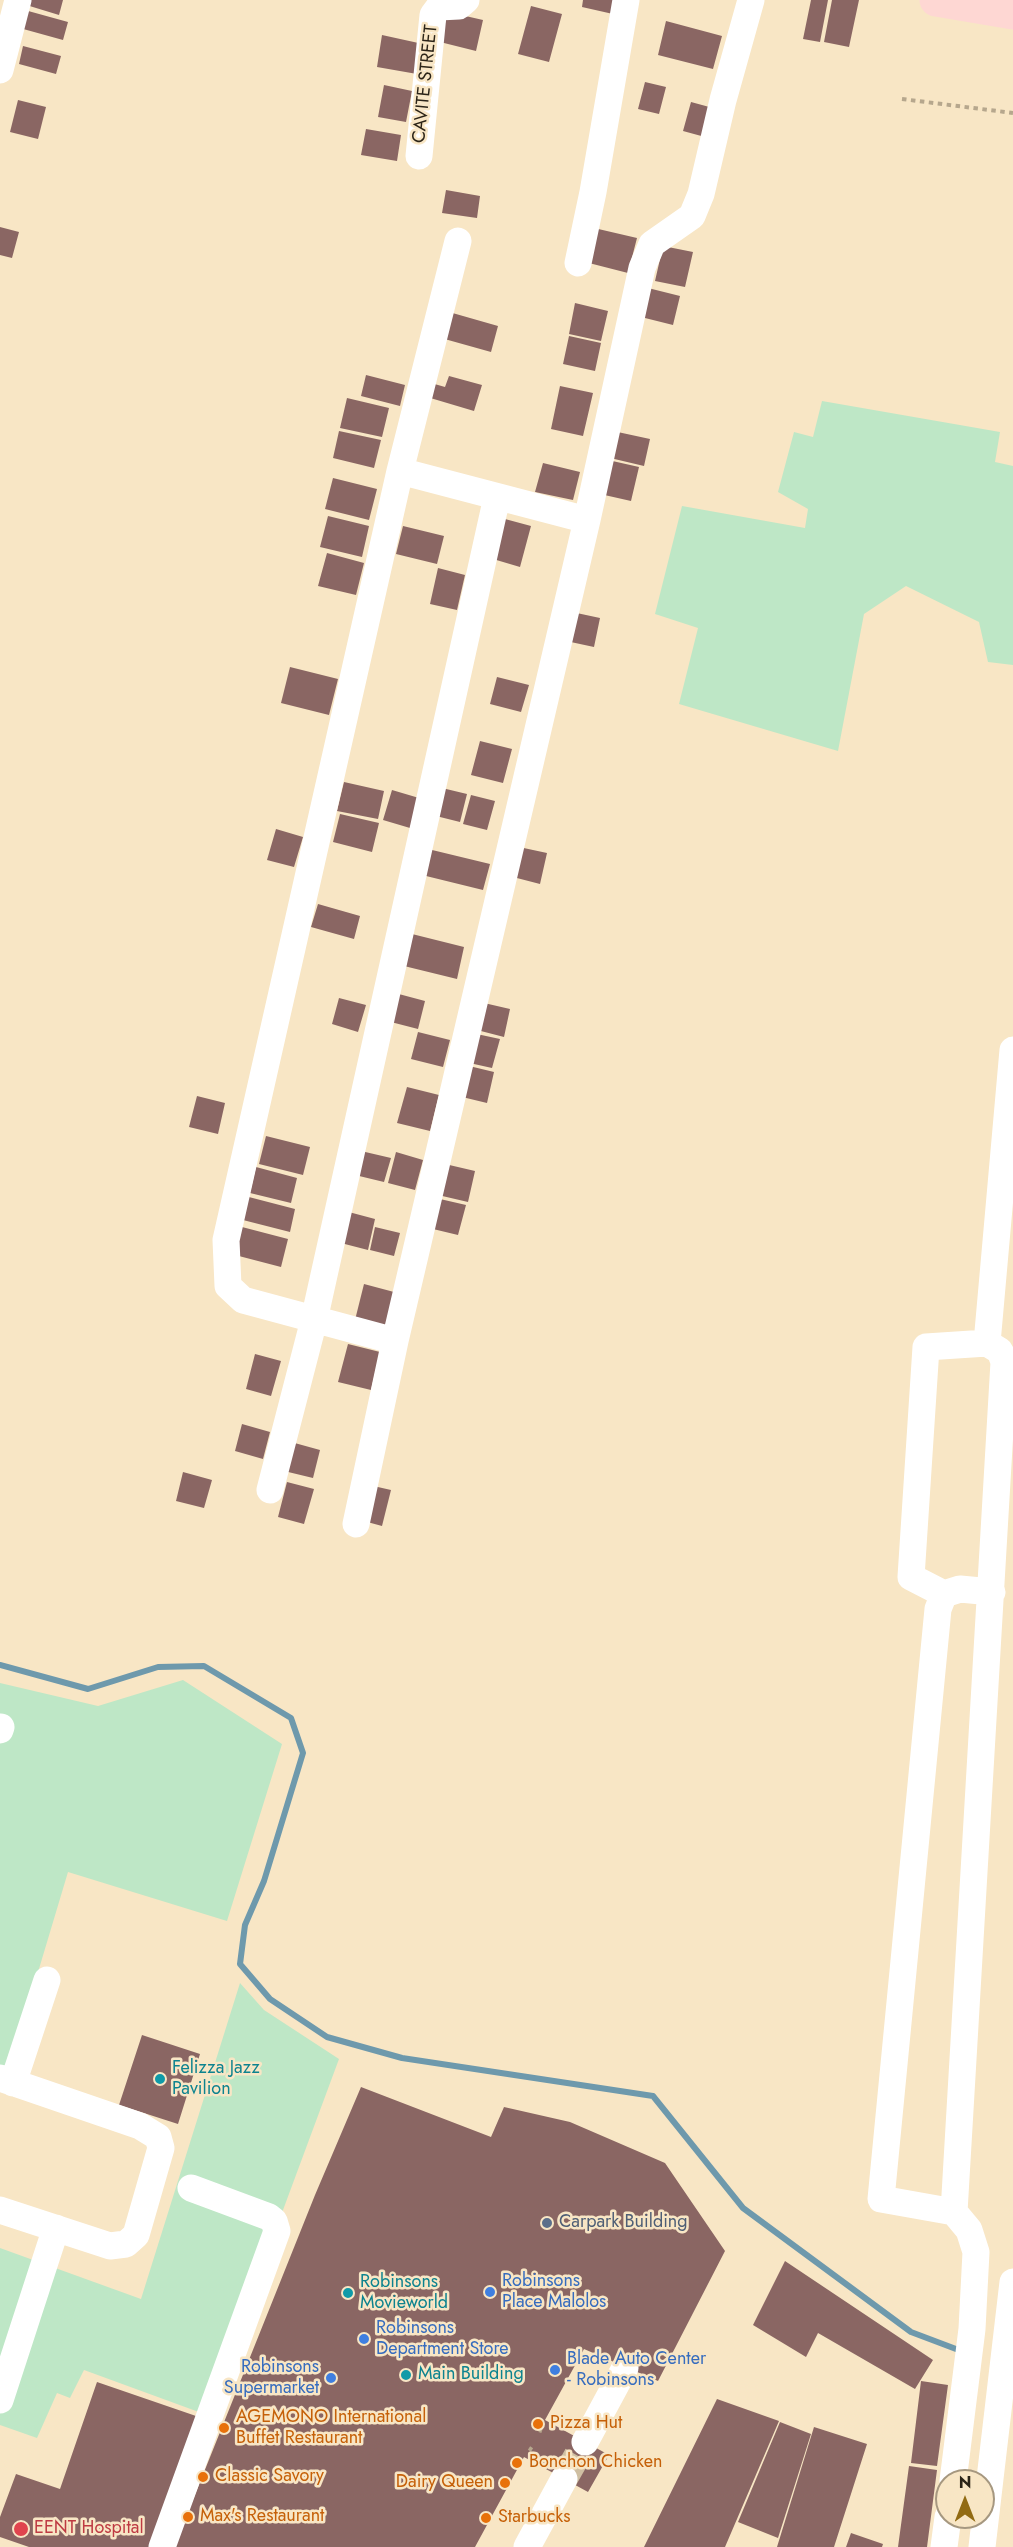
<!DOCTYPE html>
<html>
<head>
<meta charset="utf-8">
<style>
	body { margin:0 }
	#map { position:relative; width:1013px; height:2547px; overflow:hidden; background:#f8e6c5; font-family:Jost,sans-serif }
	canvas { display:block }
	.north { position:absolute; left:935px; top:2469px; width:60px; height:60px; box-sizing:border-box; background:#f8e6c5; border:2px solid #a69880; border-radius:50%; rotate:0deg; font-size:16px; font-weight:700; line-height:24px; text-align:center; color:#2b2418 }
	.north::after { content:''; display:block; margin:auto; width:21px; height:27px; background:#926b13; clip-path:polygon(50% 0,100% 100%,50% 72%,0 100%) }
</style>
</head>
<body>
<div id="map">
<canvas width="1013" height="2547"></canvas>
<div class="north">N</div>
</div>
<script>
const ctx = document.querySelector('canvas').getContext('2d');
ctx.lineJoin = 'round';
function paint(path, color) { ctx.fillStyle = color; ctx.fill(path, 'evenodd'); }
const shape = rows => new Path2D(rows.map(r => 'M' + r).join(''));
function trace(path, color, width, dash) { ctx.strokeStyle = color; ctx.lineWidth = width; ctx.lineCap = dash ? 'butt' : 'round'; ctx.setLineDash(dash || []); ctx.stroke(path); }
function write(font, color, halo, rows, align = 'center') {
  ctx.font = font + ' Jost,sans-serif'; ctx.lineWidth = 5; ctx.setLineDash([]); ctx.textBaseline = 'middle'; ctx.strokeStyle = halo; ctx.fillStyle = color; for (const [text, x, y, turn = 0] of rows) {
    ctx.save(); ctx.translate(x, y); ctx.rotate((+turn || 0) * Math.PI / 180); ctx.textAlign = isNaN(turn) ? turn : align; if (halo) ctx.strokeText(text, 0, 0); ctx.fillText(text, 0, 0); ctx.restore();
  }
}
const green = shape([
	[822,401,1000,432,995,462,1013,466,1013,665,988,662,979,622,906,586,864,614,838,751,679,704,698,628,655,614,682,506,805,528,808,509,778,492,794,432,813,437],
	[183,1680,282,1744,227,1921,68,1872,9,2069,0,2065,0,1683,98,1706],
	[240,1983,264,2010,339,2059,207,2415,84,2370,70,2398,57,2393,37,2438,0,2425,0,2248,141,2299]
]);
const stream = shape([
	[0,1665,88,1689,158,1667,204,1666,291,1718,303,1753,264,1881,245,1925,240,1964,270,1999,327,2037,402,2058,653,2096,743,2208,911,2332,956,2349]
]);
const building = shape([
	[24,0,63,0,59,15,23,4],
	[583,0,616,0,613,14,582,7],
	[811,0,828,0,820,42,803,39],
	[832,0,859,0,849,47,824,42],
	[531,6,562,14,549,62,518,54],
	[21,9,68,22,63,40,16,27],
	[448,12,483,20,476,51,440,42],
	[666,21,722,36,713,69,658,55],
	[382,35,423,44,417,74,377,67],
	[23,46,61,56,56,74,19,64],
	[645,82,666,87,659,114,638,109],
	[384,85,412,91,406,122,378,117],
	[18,100,46,107,38,139,10,132],
	[691,102,713,108,705,137,683,131],
	[366,129,401,135,397,161,361,155],
	[446,190,480,196,477,218,442,213],
	[0,227,19,232,12,258,0,255],
	[594,228,637,238,628,273,585,262],
	[663,246,693,252,685,287,655,281],
	[648,288,680,296,673,325,641,317],
	[575,303,608,311,601,341,569,334],
	[449,312,498,326,491,352,441,338],
	[569,336,601,343,595,371,563,364],
	[366,375,405,385,400,406,361,396],
	[449,376,482,385,474,411,427,397,431,383,445,387],
	[560,386,593,393,583,436,551,429],
	[347,398,389,408,382,437,340,428],
	[339,431,381,440,374,468,333,458],
	[613,431,650,439,644,466,606,457],
	[608,460,639,467,631,501,600,494],
	[543,463,580,472,573,500,535,492],
	[333,478,377,489,369,520,325,509],
	[328,516,369,526,362,557,320,547],
	[505,519,531,526,520,567,493,559],
	[403,526,444,536,437,564,396,554],
	[327,553,364,563,356,595,318,586],
	[438,568,465,575,457,610,430,604],
	[572,612,600,618,594,647,566,641],
	[290,667,338,679,329,715,281,703],
	[497,677,529,685,521,712,490,704],
	[480,741,512,749,503,783,471,775],
	[344,782,384,791,378,819,337,811],
	[442,788,467,794,460,822,436,816],
	[392,790,419,798,410,828,383,820],
	[471,795,495,801,487,830,463,824],
	[340,814,379,823,372,852,333,842],
	[276,829,303,837,294,867,267,860],
	[519,847,547,853,540,884,513,877],
	[428,849,490,864,483,890,422,875],
	[318,904,360,916,354,939,311,927],
	[412,934,464,947,457,979,404,966],
	[395,993,425,1001,418,1029,387,1021],
	[339,998,366,1005,358,1032,332,1024],
	[484,1003,510,1009,504,1037,477,1030],
	[418,1032,450,1040,443,1067,411,1059],
	[472,1033,500,1039,492,1068,465,1062],
	[465,1065,494,1072,487,1103,458,1096],
	[407,1087,439,1095,430,1131,397,1123],
	[197,1096,225,1103,218,1134,189,1127],
	[266,1136,310,1147,303,1175,259,1164],
	[361,1151,391,1158,384,1182,355,1175],
	[396,1152,423,1160,415,1190,388,1183],
	[445,1164,475,1171,468,1202,438,1195],
	[256,1167,297,1178,291,1203,250,1193],
	[245,1196,295,1209,290,1232,239,1219],
	[440,1199,466,1205,458,1235,433,1229],
	[345,1211,375,1219,368,1250,337,1242],
	[242,1227,288,1239,281,1267,235,1255],
	[375,1227,400,1233,394,1256,370,1250],
	[364,1284,394,1292,385,1327,355,1320],
	[348,1344,380,1352,371,1390,338,1382],
	[255,1354,281,1361,271,1396,246,1389],
	[242,1424,270,1432,263,1459,235,1451],
	[291,1442,320,1450,313,1478,284,1471],
	[183,1472,212,1480,204,1508,176,1501],
	[287,1482,314,1489,304,1524,278,1517],
	[369,1485,391,1490,382,1526,360,1520],
	[142,2035,200,2054,178,2124,119,2105],
	[361,2087,491,2137,504,2107,570,2122,665,2163,725,2251,658,2381,584,2349,545,2420,609,2455,588,2492,524,2457,475,2547,174,2547,315,2195],
	[785,2261,933,2360,915,2389,818,2333,806,2357,753,2325],
	[921,2381,948,2385,937,2466,911,2463],
	[97,2382,196,2416,151,2547,29,2547,0,2537,0,2517,16,2474,60,2489],
	[717,2399,779,2421,725,2547,644,2547],
	[780,2422,811,2434,778,2538,738,2522],
	[814,2427,867,2444,834,2547,777,2547],
	[909,2466,937,2470,927,2547,898,2547],
	[851,2533,883,2544,882,2547,846,2547]
]);
const minorTunnel = shape([
	[564,2479,585,2442]
]);
const path = shape([
	[902,99,1013,113],
	[539,2430,542,2431],
	[529,2448,532,2450]
]);
const minor = shape([
	[0,70,18,0],
	[419,156,433,15,439,7,459,6,466,0],
	[578,263,593,192,626,0],
	[400,471,587,520],
	[395,1341,243,1300,228,1286,226,1240,400,471,458,241],
	[270,1490,314,1320,497,497],
	[356,1524,395,1341,587,520,642,268,652,244,692,216,701,194,723,100,751,0],
	[944,1594,911,1577,926,1347,987,1343],
	[0,1730,1,1727],
	[0,2078,140,2126,158,2137,161,2148,136,2235,126,2244,110,2246,0,2210],
	[13,2083,47,1980],
	[954,2212,1004,1362,1000,1351,987,1343,1013,1050],
	[0,2400,56,2228],
	[585,2442,625,2368],
	[953,2481,972,2329,976,2252,969,2230,954,2212,881,2199,938,1609,944,1594,960,1589,992,1592],
	[162,2547,277,2231,274,2221,269,2217,191,2188],
	[527,2547,564,2479],
	[944,2547,948,2517],
	[982,2547,1013,2282]
]);
const major = shape([
	[936,0,1013,13]
]);
const markers = [
	[160,2079,6,"#0f9aa8"],
	[547,2223,6,"#5c6f8a"],
	[490,2292,6,"#3f7fe0"],
	[348,2293,6,"#0f9aa8"],
	[364,2339,6,"#3f7fe0"],
	[555,2370,6,"#3f7fe0"],
	[406,2375,6,"#0f9aa8"],
	[331,2378,6,"#3f7fe0"],
	[538,2424,6,"#e8710a"],
	[224,2428,6,"#e8710a"],
	[517,2463,6,"#e8710a"],
	[203,2477,6,"#e8710a"],
	[505,2483,6,"#e8710a"],
	[188,2517,6,"#e8710a"],
	[486,2518,6,"#e8710a"],
	[21,2529,8,"#e0444e"]
];
const streetNames = [
	["CAVITE STREET",426,84,-84]
];
const cultureNames = [
	["Felizza Jazz",172,2069],
	["Pavilion",172,2090],
	["Robinsons",360,2283],
	["Movieworld",360,2304],
	["Main Building",418,2375]
];
const serviceNames = [
	["Carpark Building",559,2223]
];
const shopNames = [
	["Robinsons",502,2282],
	["Place Malolos",502,2303],
	["Robinsons",376,2329],
	["Department Store",376,2350],
	["Blade Auto Center",567,2360],
	["- Robinsons",567,2381],
	["Robinsons",319,2368,"right"],
	["Supermarket",319,2389,"right"]
];
const foodNames = [
	["AGEMONO International",236,2418],
	["Buffet Restaurant",236,2439],
	["Pizza Hut",550,2424],
	["Bonchon Chicken",529,2463],
	["Classic Savory",215,2477],
	["Dairy Queen",493,2483,"right"],
	["Max's Restaurant",200,2517],
	["Starbucks",498,2518]
];
const healthNames = [
	["EENT Hospital",34,2529]
];
paint(green, '#bee7c6');
trace(stream, '#6e99ac', 6);
paint(building, '#8a6663');
trace(minorTunnel, '#cfbfa2', 27, [27, 14]);
trace(path, '#b6a78d', 4, [4.5, 4.5]);
trace(minor, '#fff', 27);
trace(major, '#fed7d3', 33);
for (const [x, y, r, color] of markers) { const dot = new Path2D(); dot.arc(x, y, r, 0, 2 * Math.PI); ctx.fillStyle = color; ctx.fill(dot); trace(dot, '#f8e6c5', 2); }
write('18px', '#2b2418', '#f8e6c5', streetNames);
write('18px', '#0d838f', '#f8e6c5', cultureNames, 'left');
write('18px', '#4e5e75', '#f8e6c5', serviceNames, 'left');
write('18px', '#366cbe', '#f8e6c5', shopNames, 'left');
write('18px', '#c56008', '#f8e6c5', foodNames, 'left');
write('18px', '#be3a42', '#f8e6c5', healthNames, 'left');
</script>
</body>
</html>
